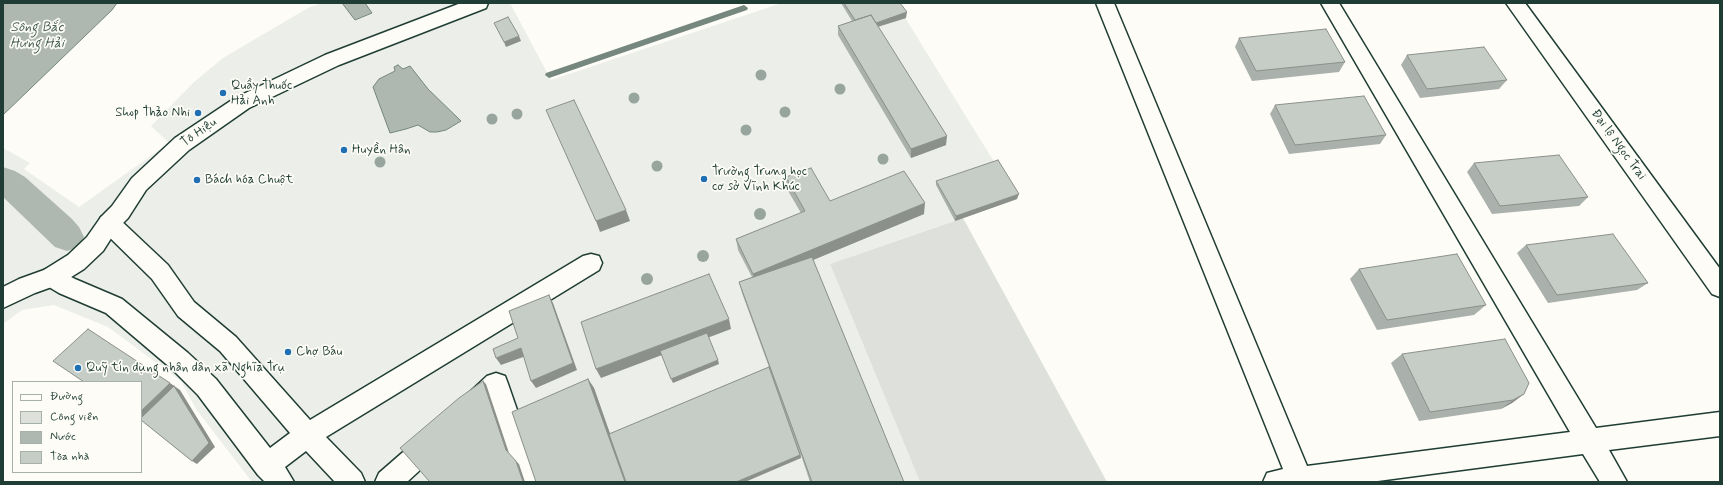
<!DOCTYPE html>
<html>
<head>
<meta charset="utf-8">
<style>
	body { margin:0 }
	#map { position:relative; width:1723px; height:485px; overflow:hidden; background:#fdfcf7; font-family:Mynerve,sans-serif }
	canvas { display:block }
	.frame { position:absolute; inset:0; border:4px solid #1f3d34; pointer-events:none }
	.legend { position:absolute; left:12px; top:381px; width:130px; height:92px; box-sizing:border-box; background:#fdfcf7; border:1px solid #a4b0a9; margin:0; padding:5px 7px; list-style:none; font-size:12px; color:#1f3d34 }
	.legend li { display:flex; align-items:center; gap:8px; height:20px }
	.legend b { width:20px; border:1px solid #a4b0a9 }
</style>
</head>
<body>
<div id="map">
<canvas width="1723" height="485"></canvas>
<div class="frame"></div>
<ul class="legend">
<li><b style="height:5px;background:#fdfcf7"></b>Đường</li>
<li><b style="height:11px;background:#dde0db"></b>Công viên</li>
<li><b style="height:11px;background:#aeb8b1"></b>Nước</li>
<li><b style="height:11px;background:#c6cdc7"></b>Tòa nhà</li>
</ul>
</div>
<script>
const ctx = document.querySelector('canvas').getContext('2d');
ctx.lineJoin = 'round';
function paint(path, color) { ctx.fillStyle = color; ctx.fill(path, 'evenodd'); }
const shape = rows => new Path2D(rows.map(r => 'M' + r).join(''));
function trace(path, color, width, dash) { ctx.strokeStyle = color; ctx.lineWidth = width; ctx.lineCap = dash ? 'butt' : 'round'; ctx.setLineDash(dash || []); ctx.stroke(path); }
function write(font, color, halo, rows, align = 'center') {
  ctx.font = font + ' Mynerve,sans-serif'; ctx.lineWidth = 3.5; ctx.setLineDash([]); ctx.textBaseline = 'middle'; ctx.strokeStyle = halo; ctx.fillStyle = color; for (const [text, x, y, turn = 0] of rows) {
    ctx.save(); ctx.translate(x, y); ctx.rotate((+turn || 0) * Math.PI / 180); ctx.textAlign = isNaN(turn) ? turn : align; if (halo) ctx.strokeText(text, 0, 0); ctx.fillText(text, 0, 0); ctx.restore();
  }
}
const built = shape([
	[322,3,506,3,511,5,551,80,782,3,896,3,1017,199,830,264,920,482,252,482,196,409,181,381,108,327,54,305,22,310,3,324,3,148,30,163,24,169,79,207,169,143,151,126,194,82,223,58,308,8]
]);
const green = shape([
	[963,218,1107,482,920,482,830,264]
]);
const water = shape([
	[3,3,117,3,112,10,3,115,3,3],
	[342,3,365,3,372,13,355,20,342,3],
	[398,65,403,69,410,66,428,89,461,121,446,130,437,132,430,132,418,125,406,129,390,133,373,87,379,79,395,71,394,67,398,65]
]);
const stream = shape([
	[744,5,748,8,747,10,552,77,549,78,545,75,546,73,744,5]
]);
const canal = shape([
	[3,167,15,171,25,177,72,219,79,227,84,237,79,247,67,251,55,247,3,197,3,167]
]);
const minor = shape([
	[1096,3,1114,3,1307,466,1570,432,1321,3,1339,3,1596,428,1720,412,1720,436,1609,450,1627,482,1600,482,1583,454,1370,482,1263,482,1267,473,1283,469,1096,3],
	[1506,3,1525,3,1720,269,1720,297,1712,294,1506,3],
	[109,214,117,217,168,265,194,302,236,337,310,420,583,256,591,254,599,256,602,263,599,270,326,437,361,473,365,482,335,482,306,451,285,467,294,482,265,482,258,475,198,395,172,369,106,313,59,293,44,284,41,277,44,270,52,267,75,279,122,299,188,353,216,379,270,448,290,433,220,351,178,316,152,279,101,229,98,223,101,217,109,214],
	[496,373,505,376,508,384,542,482,516,482,491,405,476,419,467,422,458,419,455,411,458,403,487,376,496,373],
	[434,429,443,433,446,441,443,449,407,482,375,482,379,473,425,433,434,429]
]);
const major = shape([
	[461,3,488,3,486,8,339,65,249,108,189,150,146,190,128,218,117,229,103,251,84,269,60,284,35,293,3,308,3,287,19,279,44,270,68,255,87,237,101,217,112,206,132,178,175,138,235,98,325,55,461,3]
]);
const trees = [
	[761,75,5.5],
	[840,89,5.5],
	[634,98,5.5],
	[785,112,5.5],
	[517,114,5.5],
	[492,119,5.5],
	[746,130,5.5],
	[883,159,5.5],
	[380,162,5.5],
	[657,166,5.5],
	[760,214,6],
	[703,256,6],
	[647,279,6]
];
const wall = shape([
	[841,3,900,3,906,18,878,27,946,145,911,158,838,35,838,26,852,21],
	[1239,38,1345,62,1339,72,1252,81,1235,47],
	[1407,55,1507,80,1499,89,1420,98,1401,65],
	[1275,105,1386,135,1380,144,1289,154,1270,114],
	[1474,163,1588,197,1579,206,1492,214,1467,172],
	[786,177,830,201,924,214,813,260,904,482,810,482,801,455,801,458,536,482,588,379,594,388,610,434,769,367,742,293,739,282,752,277,738,250,736,239,801,213,787,189],
	[936,181,1017,199,955,221,936,185],
	[1526,245,1648,283,1637,290,1548,303,1517,253],
	[1359,269,1486,305,1474,315,1377,330,1350,279],
	[1402,354,1524,394,1512,403,1501,409,1419,421,1391,363]
]);
const shadedWall = shape([
	[907,12,906,18,873,28,873,23],
	[519,36,521,41,506,47,504,42],
	[947,136,946,145,911,158,911,149],
	[1019,194,1017,199,955,221,956,216],
	[925,203,924,214,755,284,753,274],
	[626,210,630,221,600,232,596,221],
	[549,295,553,303,577,370,536,388,531,381],
	[729,319,731,329,601,378,596,369],
	[521,348,526,356,501,365,496,358],
	[718,360,719,364,673,383,671,379],
	[588,379,594,388,627,482,625,482],
	[483,381,486,384,509,453,506,450],
	[170,383,180,390,215,447,197,464,192,461,141,420,141,411],
	[1524,394,1512,403,1501,409,1513,400],
	[800,455,801,458,745,482,736,482],
	[516,461,519,464,525,482,523,482]
]);
const building = shape([
	[844,3,900,3,907,12,876,23,871,15,855,20,844,3],
	[871,15,947,136,911,149,838,26,871,15],
	[508,17,519,36,504,42,494,23,508,17],
	[1326,29,1345,62,1256,71,1239,38,1326,29],
	[1484,47,1507,80,1427,89,1407,55,1484,47],
	[1364,96,1386,135,1295,145,1275,105,1364,96],
	[574,100,626,210,596,221,546,110,574,100],
	[1559,155,1588,197,1500,206,1474,163,1559,155],
	[998,160,1019,194,956,216,936,181,998,160],
	[811,168,830,201,904,171,925,203,753,274,736,239,805,211,786,177,811,168],
	[1613,234,1648,283,1557,295,1526,245,1613,234],
	[1457,254,1486,305,1387,320,1359,269,1457,254],
	[812,257,904,482,812,482,739,282,812,257],
	[709,274,729,319,596,369,581,322,709,274],
	[549,295,573,363,531,381,521,348,496,358,493,349,518,338,509,311,549,295],
	[88,329,170,383,141,411,141,382,84,382,53,361,88,329],
	[707,333,718,360,671,379,660,351,707,333],
	[1505,339,1529,383,1524,394,1513,400,1430,412,1402,354,1505,339],
	[769,367,800,455,736,482,626,482,609,434,769,367],
	[588,379,625,482,536,482,512,412,588,379],
	[483,381,506,450,516,461,523,482,430,482,400,448,459,398,483,381],
	[174,386,209,443,192,461,141,420,141,418,174,386]
]);
const markers = [
	[223,93,4,"#1f6fb2"],
	[198,113,4,"#1f6fb2"],
	[344,150,4,"#1f6fb2"],
	[704,179,4,"#1f6fb2"],
	[197,180,4,"#1f6fb2"],
	[288,352,4,"#1f6fb2"],
	[78,368,4,"#1f6fb2"]
];
const poiNames = [
	["Quầy Thuốc",231,86],
	["Hải Anh",231,101],
	["Shop Thảo Nhi",190,113,"right"],
	["Huyền Hân",352,150],
	["Trường Trung học",712,172],
	["cơ sở Vĩnh Khúc",712,187],
	["Bách hóa Chuột",205,180],
	["Chợ Báu",296,352],
	["Quỹ tín dụng nhân dân xã Nghĩa Trụ",86,368]
];
const streetNames = [
	["Tô Hiệu",199,133,-35],
	["Đại lộ Ngọc Trai",1618,145,54]
];
const waterNames = [
	["Sông Bắc",37,28],
	["Hưng Hải",37,44]
];
paint(built, '#eceee9');
paint(green, '#dde0db');
paint(water, '#aeb8b1');
trace(water, '#75877f', 1);
paint(stream, '#75877f');
paint(canal, '#aeb8b1');
trace(minor, '#1f3d34', 3);
trace(major, '#1f3d34', 3);
paint(minor, '#fdfcf7');
paint(major, '#fdfcf7');
ctx.fillStyle = '#98a59e';
for (const [x, y, r] of trees) { ctx.beginPath(); ctx.arc(x, y, r, 0, 2 * Math.PI); ctx.fill(); }
paint(wall, '#aab0ab');
paint(shadedWall, '#8b908b');
paint(building, '#c6cdc7');
trace(building, '#8b908b', 1);
for (const [x, y, r, color] of markers) { const dot = new Path2D(); dot.arc(x, y, r, 0, 2 * Math.PI); ctx.fillStyle = color; ctx.fill(dot); trace(dot, '#fdfcf7', 1.5); }
write('13px', '#1f3d34', '#fdfcf7', poiNames, 'left');
write('13px', '#1f3d34', '#fdfcf7', streetNames);
write('italic 14px', '#435c53', '#fdfcf7', waterNames);
</script>
</body>
</html>
